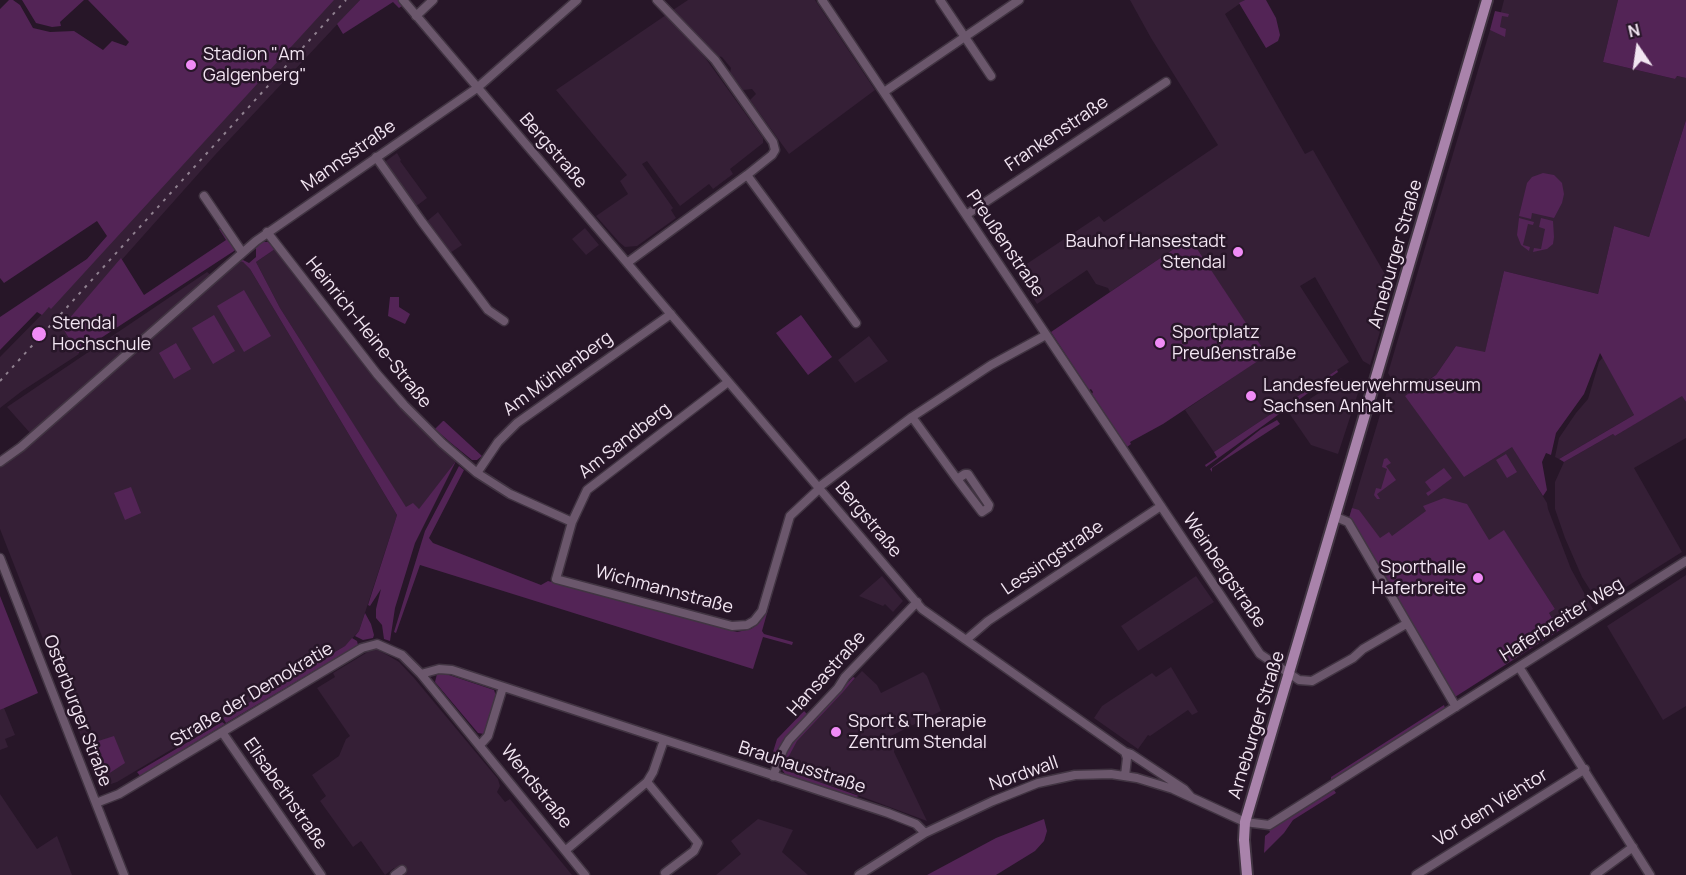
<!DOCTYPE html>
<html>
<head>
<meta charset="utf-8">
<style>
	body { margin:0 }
	#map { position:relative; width:1686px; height:875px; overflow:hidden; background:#271628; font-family:Manrope,sans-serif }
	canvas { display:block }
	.north { position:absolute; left:1608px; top:18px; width:60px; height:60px; -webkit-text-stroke:4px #271628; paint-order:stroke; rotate:347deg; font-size:16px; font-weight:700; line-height:24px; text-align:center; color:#f2e5f2 }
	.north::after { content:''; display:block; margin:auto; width:21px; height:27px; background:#f2e5f2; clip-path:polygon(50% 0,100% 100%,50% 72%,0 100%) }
</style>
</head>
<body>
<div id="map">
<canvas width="1686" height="875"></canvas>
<div class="north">N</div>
</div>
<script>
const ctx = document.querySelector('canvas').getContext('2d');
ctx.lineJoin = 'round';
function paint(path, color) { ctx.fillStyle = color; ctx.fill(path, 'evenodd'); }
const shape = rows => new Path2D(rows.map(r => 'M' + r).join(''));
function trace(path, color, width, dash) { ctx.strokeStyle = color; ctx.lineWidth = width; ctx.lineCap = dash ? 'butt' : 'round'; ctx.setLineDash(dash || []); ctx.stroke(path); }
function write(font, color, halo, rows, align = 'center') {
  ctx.font = font + ' Manrope,sans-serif'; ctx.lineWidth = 5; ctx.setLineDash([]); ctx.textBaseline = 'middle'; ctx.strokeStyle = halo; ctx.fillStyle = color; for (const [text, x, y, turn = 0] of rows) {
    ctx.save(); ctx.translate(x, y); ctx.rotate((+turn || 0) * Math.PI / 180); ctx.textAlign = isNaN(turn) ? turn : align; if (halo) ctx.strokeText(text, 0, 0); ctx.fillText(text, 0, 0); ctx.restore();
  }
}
const built = shape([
	[315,0,360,0,215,155,62,327,79,354,22,391,0,408,0,357,49,307,66,273,87,259],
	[688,0,815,0,875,90,789,154,750,100,756,94,752,89,743,90,730,73,731,68,722,57,717,56,673,10],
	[1130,0,1245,0,1225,14,1305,154,1313,150,1393,288,1370,365,1363,361,1315,277,1300,286,1349,362,1214,452,1185,410,1266,355,1190,238,1110,292,1108,288,1096,284,1087,270,1037,304,1016,271,1099,216,1104,222,1218,145,1151,38],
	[1504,0,1618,0,1603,62,1675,79,1676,76,1686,78,1686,120,1649,237,1614,226,1598,294,1504,271,1485,353,1456,346,1436,375,1418,386,1512,446,1547,503,1548,509,1571,569,1593,609,1560,630,1549,613,1555,609,1504,531,1490,540,1371,553,1349,518,1391,378,1388,373,1424,251,1490,30,1496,31],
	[666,15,701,52,763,138,763,143,730,169,733,174,713,189,709,184,680,206,647,161,642,164,673,208,671,210,676,218,637,246,625,247,619,242,596,216,628,194,620,181,627,175,556,90],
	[397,153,401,160,400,161,427,198,415,207,386,166,386,161],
	[438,212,462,245,450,253,426,222],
	[585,228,599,245,586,255,572,239],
	[275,249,376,379,415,423,456,461,419,510,406,508,280,308,256,262],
	[238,261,243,262,250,269,397,515,359,631,345,646,117,782,111,784,104,784,97,777,0,529,0,467,30,444],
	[207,272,211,275,31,434,7,407],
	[869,336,888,361,855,383,838,360],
	[1603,357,1634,415,1559,459,1555,457,1559,438,1576,413,1588,399,1599,362],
	[1341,378,1360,387,1338,454,1311,445,1289,413],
	[1682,395,1686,402,1686,438,1634,468,1682,552,1599,604,1582,577,1565,538,1555,509,1555,482,1564,462,1613,434,1615,436],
	[1686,575,1686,706,1663,720,1607,626],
	[882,576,903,601,893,612,885,604,883,606,859,596],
	[1196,576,1214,602,1138,651,1121,626],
	[371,650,378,650,389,656,399,662,414,678,498,779,500,786,497,792,505,802,510,799,572,875,399,875,394,868,385,875,361,841,353,847,320,801,326,796,312,775,339,756,346,739,350,736,317,688,335,677,333,673],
	[1171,667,1198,712,1192,715,1188,710,1150,736,1148,735,1138,749,1094,718,1102,706,1152,673,1156,677],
	[862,671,877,685,881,693,923,672,927,676,941,711,891,736,895,744,894,752,927,821,844,790,782,770,796,741],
	[4,708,15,735,5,739,8,747,0,750,0,710],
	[0,794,37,849,57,836,72,875,0,875],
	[758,819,793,830,782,852,808,875,716,875,741,854,731,841]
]);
const green = shape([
	[9,0,13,0,20,5,33,28,50,32,74,31,103,50,112,41,126,46,129,42,88,0,334,0,51,309,49,307,42,315,37,312,0,350,0,317,87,259,107,236,97,221,4,283,0,278,0,9],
	[22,0,84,0,60,22,61,26,52,27,36,23],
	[360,0,398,0,402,6,399,8,393,2,343,34,337,24],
	[1245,0,1266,0,1276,18,1280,35,1278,41,1266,48,1239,3],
	[1618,0,1686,0,1686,78,1677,76,1675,79,1603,62],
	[1495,11,1509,14,1508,17,1502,16,1500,27,1506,29,1505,37,1490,30],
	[1686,120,1686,402,1682,396,1615,436,1613,434,1564,462,1559,459,1634,415,1600,353,1584,394,1556,433,1551,455,1546,453,1542,462,1547,490,1543,496,1512,447,1464,477,1405,396,1436,375,1456,346,1485,352,1504,271,1598,294,1614,226,1649,237],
	[1543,173,1554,175,1562,183,1564,194,1562,203,1554,218,1532,213,1531,219,1519,216,1527,183,1532,177],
	[1519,218,1534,222,1533,225,1528,224,1523,245,1530,247,1529,251,1521,245,1517,235],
	[1541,218,1553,221,1554,237,1553,244,1547,249,1533,252,1534,248,1541,249,1545,229,1539,227],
	[221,228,235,249,234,251,78,353,62,327,121,258,144,295,226,240,219,229],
	[1190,238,1267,355,1163,424,1130,442,1131,444,1127,447,1092,394,1093,392,1091,389,1089,390,1051,332],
	[260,242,268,242,275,249,256,262,280,308,406,507,413,503,419,509,456,461,415,543,395,608,390,641,384,639,382,625,376,618,376,609,381,589,370,606,368,605,397,515,250,269,243,262,238,261,243,260,249,263,256,257,256,246],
	[244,290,271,336,244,352,217,306],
	[390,297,399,297,399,307,410,314,405,324,388,316],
	[214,315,235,351,213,364,192,328],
	[801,315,832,357,808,375,776,333],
	[176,343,191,369,174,379,159,353],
	[1337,370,1338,372,1322,383,1206,467,1205,465,1217,457,1214,452],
	[1277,420,1280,424,1212,468,1212,472,1210,469,1261,429],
	[443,421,444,421,482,456,477,460,472,460,451,443,435,429],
	[1506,454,1517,472,1507,478,1496,460],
	[1387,458,1391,463,1386,466,1396,480,1377,494,1380,499,1377,499,1374,495,1376,488,1381,489,1387,469,1382,467,1384,459],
	[459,466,464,470,429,538,433,543,541,585,548,581,737,632,751,629,758,624,765,614,770,599,771,599,762,631,764,634,793,642,792,645,763,637,753,669,420,565,396,633,394,632,425,531],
	[1444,468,1452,478,1428,496,1426,493,1431,490,1425,482],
	[131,487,141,513,125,520,114,493],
	[1444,498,1467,504,1489,540,1504,530,1555,609,1549,613,1552,618,1555,616,1562,626,1559,628,1560,630,1455,697,1349,518,1352,508,1359,510,1380,538,1389,532,1392,536,1426,511,1423,506],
	[0,596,38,693,0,710],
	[365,613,371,624,374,635,373,638,363,640,355,636,359,631],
	[352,638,357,641,358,645,226,723,223,718,345,646],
	[443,673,494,690,496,696,487,731,484,734,478,733,435,682,437,674],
	[853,677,855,678,843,692,797,741,782,769,859,796,854,798,785,774,781,768,786,753,793,741],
	[1444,705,1445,708,1331,780,1331,777],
	[804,711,808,715,772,766,769,765,777,739],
	[222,722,225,724,140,776,137,772],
	[114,736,125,763,102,778,89,744],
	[1334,790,1336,793,1293,820,1284,833,1264,853,1265,836,1270,832,1269,830],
	[1044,819,1047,831,1044,841,1035,851,996,875,927,875,996,838]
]);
const minor = shape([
	[403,0,922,609,1125,752,1131,754,1184,789,1191,797],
	[657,0,715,60,773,142,775,150,772,155,747,175,856,323],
	[822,0,1260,654,1299,680,1312,681,1353,658,1363,649,1406,624],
	[940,0,991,76],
	[416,16,433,0],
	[884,92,1019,0],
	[376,157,422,222,488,310,504,321],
	[204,196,242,252],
	[966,215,1166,82],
	[267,232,377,374,404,405,442,443,477,473,510,494,572,522],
	[627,263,747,175],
	[728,382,587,490,572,522,556,579,732,626,747,625,754,621,762,611,790,516,820,488],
	[912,417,957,479,982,512,988,508,989,505,968,474,965,474,957,479],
	[0,462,21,447,256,241,477,88,577,0],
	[477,473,498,442,517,423,671,314],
	[819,487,912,417,991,365,1046,335],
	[1336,517,1348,522,1456,707],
	[0,558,124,875],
	[966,640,988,621,1161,506],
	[1519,667,1650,875],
	[421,674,439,669,452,670,888,813,916,824,925,833],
	[222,732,321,875],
	[480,745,488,736,503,687],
	[1125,752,1127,758,1125,776],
	[773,776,783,750,789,740,838,688,845,677,917,602],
	[647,782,698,843,694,851,665,873],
	[96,803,119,794,362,648,377,644,402,655,421,674,585,875],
	[566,850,647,782,653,772,664,740],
	[395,875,402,870],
	[859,875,925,833,993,801,1038,783,1075,775,1111,774,1137,778,1173,789,1245,822,1269,825,1686,561],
	[1416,875,1585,769],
	[1595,875,1633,847]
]);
const major = shape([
	[1247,875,1244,840,1245,822,1487,0]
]);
const rail = shape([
	[0,381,346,0]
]);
const markers = [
	[191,65,6,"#f08bf6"],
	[1238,252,6,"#f08bf6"],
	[39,334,8,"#f08bf6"],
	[1160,343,6,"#f08bf6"],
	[1251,396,6,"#f08bf6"],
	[1478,578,6,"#f08bf6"],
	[836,732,6,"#f08bf6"]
];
const poiNames = [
	["Stadion \"Am",203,55],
	["Galgenberg\"",203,76],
	["Bauhof Hansestadt",1226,242,"right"],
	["Stendal",1226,263,"right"],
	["Stendal",52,324],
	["Hochschule",52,345],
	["Sportplatz",1172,333],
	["Preußenstraße",1172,354],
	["Landesfeuerwehrmuseum",1263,386],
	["Sachsen Anhalt",1263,407],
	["Sporthalle",1466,568,"right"],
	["Haferbreite",1466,589,"right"],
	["Sport & Therapie",848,722],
	["Zentrum Stendal",848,743]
];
const streetNames = [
	["Frankenstraße",1057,134,-34],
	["Bergstraße",553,151,49],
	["Mannsstraße",349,156,-35],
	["Preußenstraße",1005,244,56],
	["Arneburger Straße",1396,254,-74],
	["Heinrich-Heine-Straße",368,333,51],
	["Am Mühlenberg",558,374,-36],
	["Am Sandberg",625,441,-38],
	["Bergstraße",868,520,50],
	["Lessingstraße",1053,558,-34],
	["Weinbergstraße",1224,571,56],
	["Wichmannstraße",664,590,15],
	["Haferbreiter Weg",1562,620,-32],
	["Hansastraße",827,674,-48],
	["Straße der Demokratie",252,695,-31],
	["Osterburger Straße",77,711,69],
	["Arneburger Straße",1257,725,-73],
	["Brauhausstraße",802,768,18],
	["Nordwall",1024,774,-19],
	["Wendstraße",536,787,51],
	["Elisabethstraße",285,794,55],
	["Vor dem Viehtor",1491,808,-32]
];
paint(built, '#351f36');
paint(green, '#532456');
trace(minor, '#413442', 11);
trace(major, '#413442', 14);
trace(minor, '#6b576c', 8);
trace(major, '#a983ab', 10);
trace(rail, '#908190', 2, [3, 6]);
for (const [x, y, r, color] of markers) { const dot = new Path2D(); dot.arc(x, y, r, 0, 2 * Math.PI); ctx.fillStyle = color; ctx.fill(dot); trace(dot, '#271628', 2); }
write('18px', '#f2e5f2', '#271628', poiNames, 'left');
write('18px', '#f2e5f2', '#271628', streetNames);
</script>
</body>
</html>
